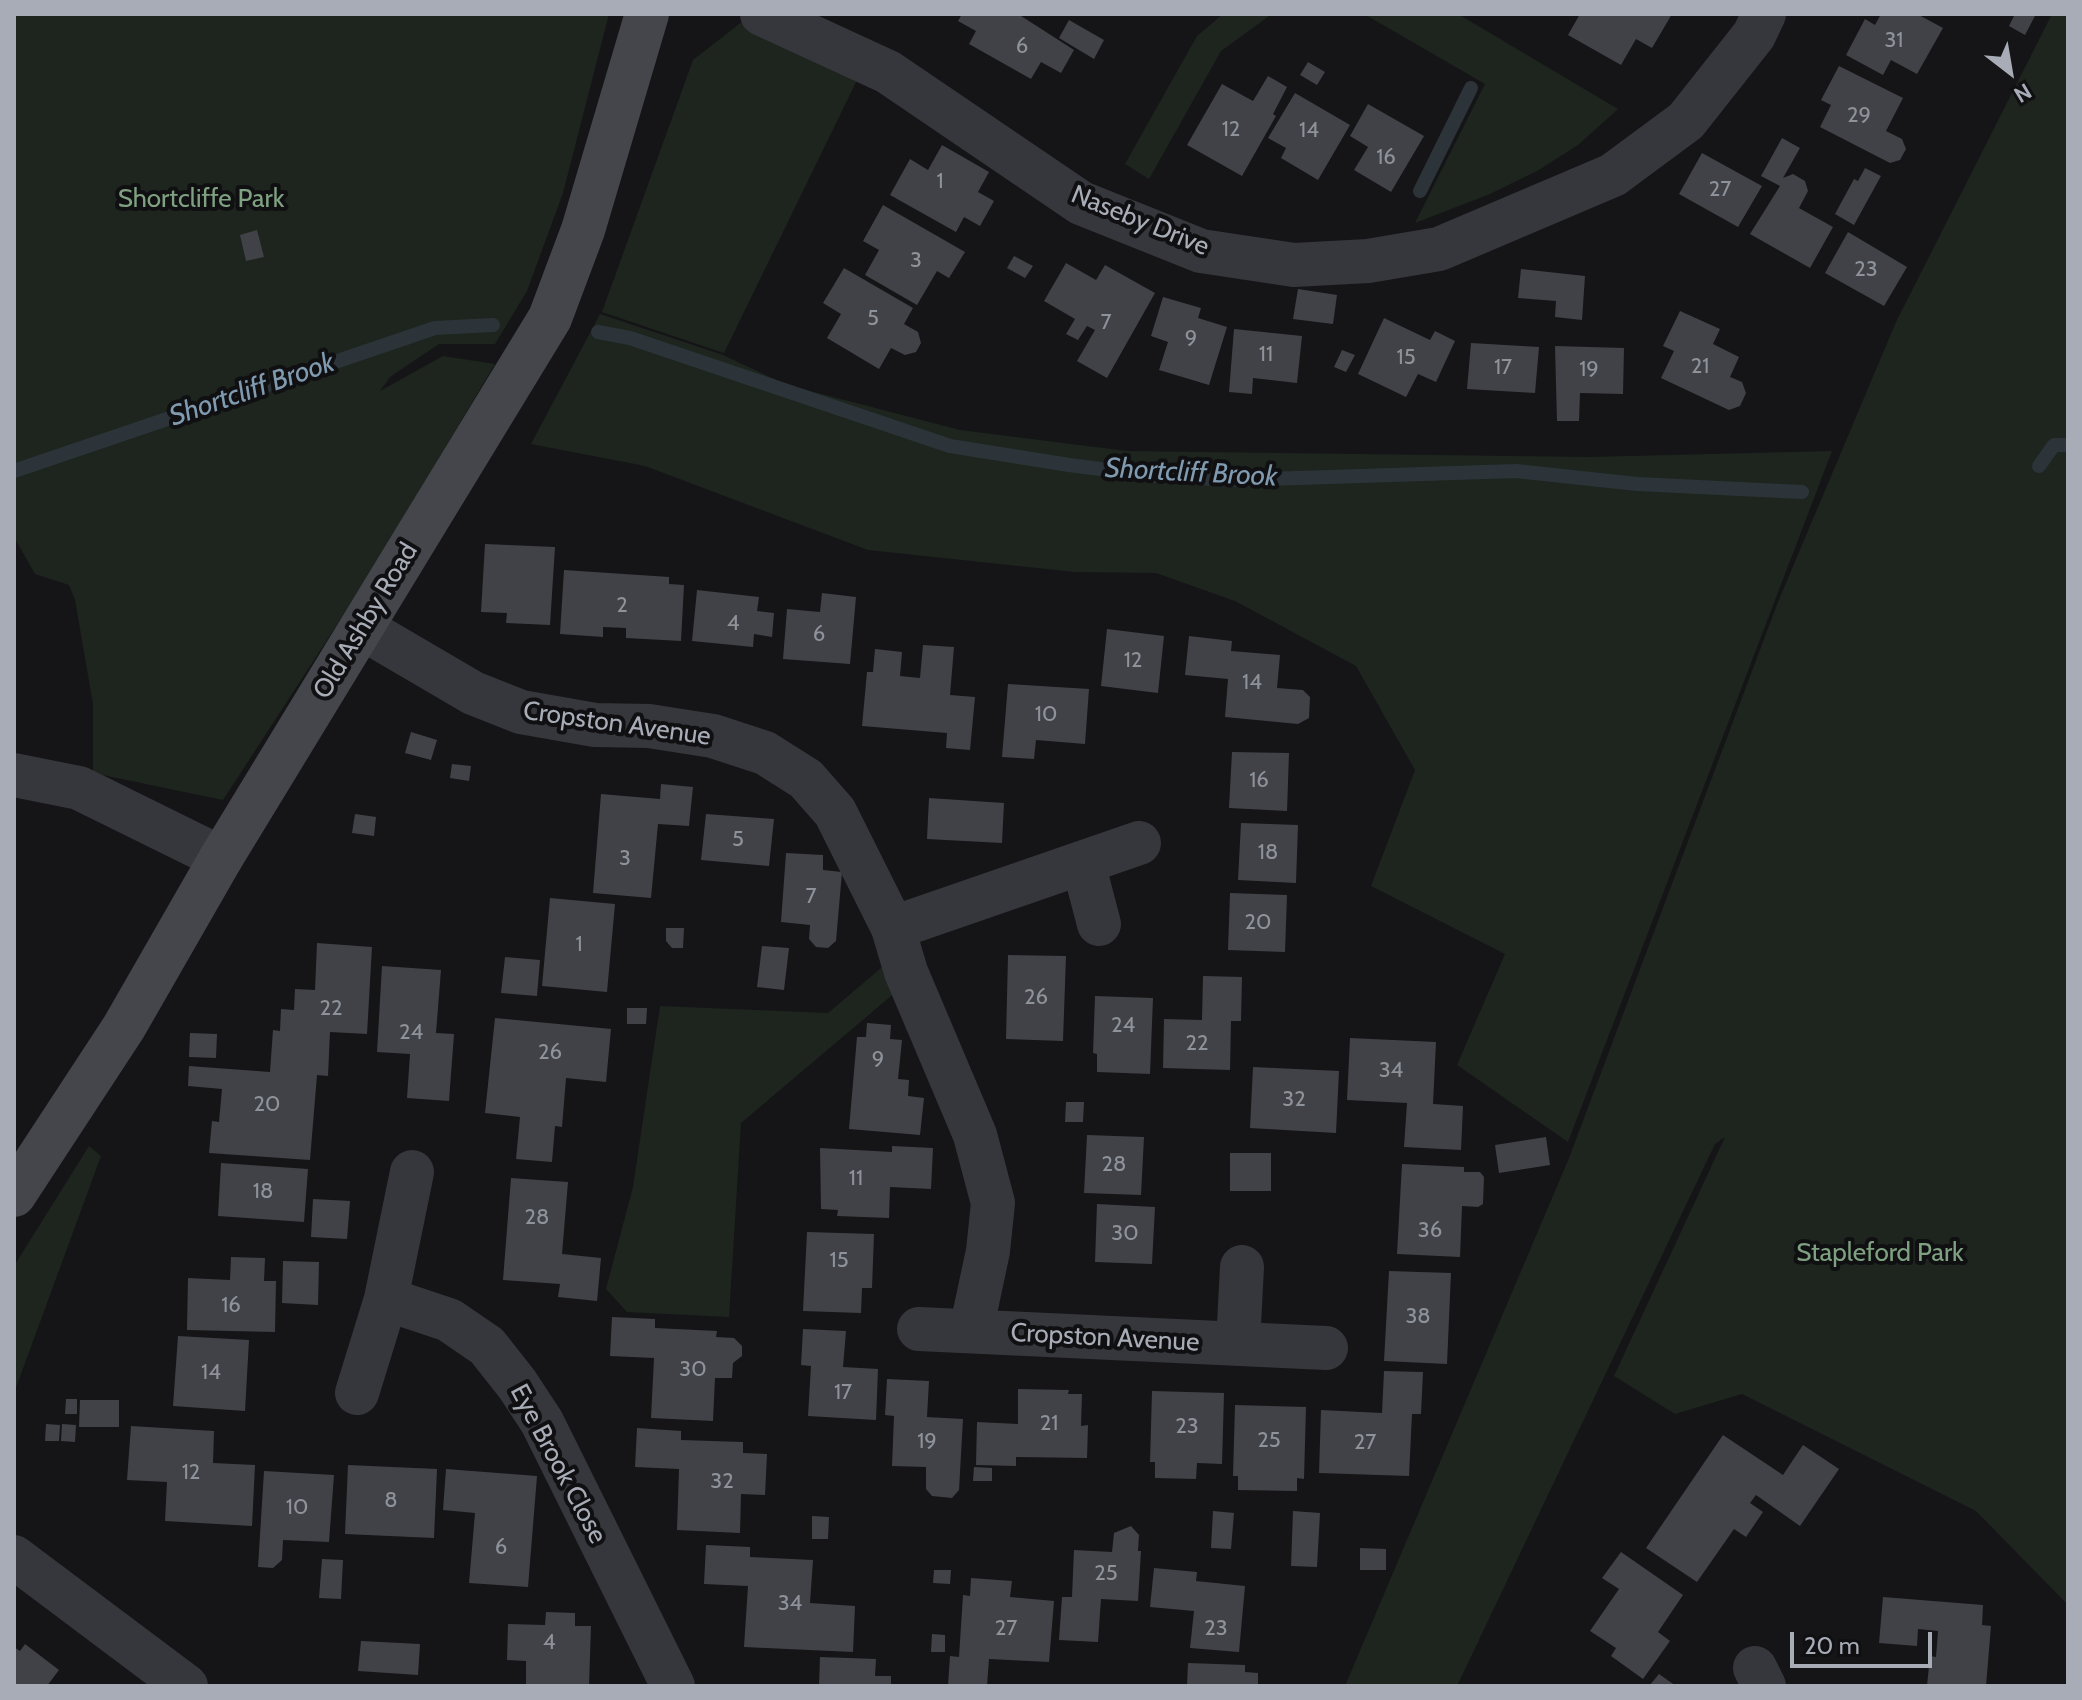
<!DOCTYPE html>
<html>
<head>
<meta charset="utf-8">
<style>
	body { margin:0 }
	#map { position:relative; width:2082px; height:1700px; overflow:hidden; background:#151517; font-family:Cabin,sans-serif }
	canvas { display:block }
	.frame { position:absolute; inset:0; border:16px solid #a7acb6; pointer-events:none }
	.north { position:absolute; left:1970px; top:32px; width:80px; height:80px; -webkit-text-stroke:6px #101012; paint-order:stroke; rotate:149deg; font-size:22px; font-weight:700; line-height:32px; text-align:center; color:#a7acb6 }
	.north::after { content:''; display:block; margin:auto; width:28px; height:36px; background:#a7acb6; clip-path:polygon(50% 0,100% 100%,50% 72%,0 100%) }
	.scale { position:absolute; left:1790px; top:1632px; width:142px; height:36px; box-sizing:border-box; border:4px solid #a7acb6; border-top:0; padding-left:10px; font-size:24px; line-height:28px; white-space:nowrap; color:#a7acb6; -webkit-text-stroke:6px #101012; paint-order:stroke }
</style>
</head>
<body>
<div id="map">
<canvas width="2082" height="1700"></canvas>
<div class="frame"></div>
<div class="north">N</div>
<div class="scale">20 m</div>
</div>
<script>
const ctx = document.querySelector('canvas').getContext('2d');
ctx.lineJoin = 'round';
function paint(path, color) { ctx.fillStyle = color; ctx.fill(path, 'evenodd'); }
const shape = rows => new Path2D(rows.map(r => 'M' + r).join(''));
function trace(path, color, width, dash) { ctx.strokeStyle = color; ctx.lineWidth = width; ctx.lineCap = dash ? 'butt' : 'round'; ctx.setLineDash(dash || []); ctx.stroke(path); }
function write(font, color, halo, rows, align = 'center') {
  ctx.font = font + ' Cabin,sans-serif'; ctx.lineWidth = 8; ctx.setLineDash([]); ctx.textBaseline = 'middle'; ctx.strokeStyle = halo; ctx.fillStyle = color; for (const [text, x, y, turn = 0] of rows) {
    ctx.save(); ctx.translate(x, y); ctx.rotate((+turn || 0) * Math.PI / 180); ctx.textAlign = isNaN(turn) ? turn : align; if (halo) ctx.strokeText(text, 0, 0); ctx.fillText(text, 0, 0); ctx.restore();
  }
}
const green = shape([
	[14,14,609,14,563,193,527,291,495,344,439,344,390,377,380,391,443,356,495,364,366,580,223,800,93,773,93,704,75,600,69,585,35,574,14,537],
	[1223,14,1272,14,1221,51,1149,179,1125,164,1197,36],
	[1364,14,1458,14,1618,109,1578,145,1537,171,1490,194,1415,223,1485,84],
	[2052,14,2068,14,2068,1605,1976,1511,1742,1394,1675,1414,1614,1376,1725,1137,1715,1144,1457,1686,1345,1686,1569,1158,1778,602,1896,322],
	[743,21,860,74,724,353,602,312,693,60],
	[600,314,723,355,787,385,960,430,1127,451,1589,457,1832,451,1568,1142,1457,1065,1505,954,1371,886,1415,770,1356,666,1235,601,1156,573,1075,572,868,550,645,466,531,444],
	[887,963,897,991,741,1123,729,1317,627,1312,606,1289,633,1187,660,1006,828,1013],
	[89,1146,101,1156,14,1393,14,1266]
]);
const stream = shape([
	[1420,191,1471,88],
	[598,332,630,338,950,446,1069,465,1156,476,1237,480,1516,471,1637,484,1802,492],
	[2039,466,2054,445,2068,445],
	[14,471,435,328,493,325]
]);
const building = shape([
	[962,14,1018,14,1074,50,1061,73,1041,62,1031,79,969,44,976,31,958,21],
	[1580,14,1672,14,1652,48,1636,39,1621,65,1568,35],
	[1881,14,1917,14,1943,28,1917,74,1891,60,1883,75,1846,55,1865,19,1875,25],
	[2015,14,2036,14,2025,35,2009,26],
	[1069,20,1104,40,1094,59,1059,38],
	[1308,62,1325,72,1317,85,1300,75],
	[1839,66,1903,98,1886,131,1902,139,1906,149,1900,160,1890,163,1820,127,1831,105,1821,100],
	[1268,76,1287,87,1273,114,1276,116,1242,176,1187,145,1222,84,1253,101],
	[1295,93,1350,125,1318,180,1281,158,1286,148,1268,138],
	[1368,104,1424,136,1391,192,1354,170,1368,147,1350,136],
	[1782,138,1800,148,1783,178,1793,174,1805,181,1808,191,1799,208,1833,227,1810,268,1750,234,1780,186,1761,176],
	[942,145,989,172,978,192,994,201,980,226,964,217,956,232,890,195,910,159,928,170],
	[1702,153,1762,186,1738,227,1679,194],
	[1865,168,1881,176,1854,225,1835,214,1854,179,1858,181],
	[883,205,965,252,949,278,937,271,917,305,865,275,879,250,863,241],
	[257,230,264,257,246,261,240,235],
	[1848,232,1907,267,1884,306,1825,273],
	[1014,256,1033,266,1025,278,1007,268],
	[1066,263,1096,280,1105,265,1155,293,1107,378,1077,361,1095,330,1087,326,1078,340,1066,334,1075,319,1044,301],
	[844,268,913,308,904,324,918,332,921,343,916,352,905,355,891,348,879,369,827,338,841,314,823,303],
	[1521,269,1585,276,1582,320,1555,317,1556,301,1518,298],
	[1298,289,1337,295,1333,324,1293,319],
	[1163,297,1201,308,1198,318,1227,327,1209,385,1159,370,1168,342,1151,336],
	[1680,311,1720,329,1713,344,1739,357,1730,377,1742,382,1746,393,1740,406,1729,410,1661,378,1674,351,1663,346],
	[1384,318,1430,340,1435,331,1455,341,1436,382,1418,374,1406,397,1358,374],
	[1234,329,1302,336,1297,383,1253,378,1252,394,1229,392],
	[1471,343,1539,347,1535,393,1467,389],
	[1555,346,1624,348,1623,394,1580,393,1579,421,1557,421],
	[1342,350,1355,355,1346,372,1334,367],
	[485,544,555,547,550,625,506,623,507,613,481,612],
	[564,570,669,577,669,584,684,585,681,641,626,638,626,628,603,627,603,637,560,634],
	[697,590,759,597,757,611,774,613,772,637,754,634,753,647,692,641],
	[822,593,856,597,850,664,783,659,787,609,820,612],
	[1107,629,1164,636,1158,693,1101,686],
	[1189,636,1232,641,1231,651,1280,655,1277,688,1303,690,1310,697,1309,718,1298,724,1225,717,1228,679,1185,675],
	[923,645,954,647,950,695,975,697,970,750,946,748,947,733,862,726,867,672,873,672,875,649,902,652,900,676,920,678],
	[1008,684,1089,689,1085,744,1036,740,1034,759,1002,757],
	[411,732,437,740,431,760,405,753],
	[1232,752,1289,753,1287,811,1229,808],
	[452,764,471,766,469,781,450,778],
	[661,784,693,787,689,826,658,824,651,898,593,893,601,794,660,799],
	[929,798,1004,803,1002,843,927,839],
	[355,814,376,817,374,836,352,833],
	[706,814,774,819,769,866,701,860],
	[1241,823,1298,825,1296,883,1238,880],
	[786,853,823,855,823,870,842,872,836,941,828,948,816,947,809,939,810,925,781,922],
	[1230,893,1287,895,1285,952,1228,950],
	[550,898,615,904,607,992,542,986],
	[666,928,684,928,683,948,672,948,666,941],
	[317,943,372,947,367,1034,330,1032,328,1076,317,1075,310,1160,209,1153,212,1121,219,1122,222,1089,188,1086,189,1066,270,1072,273,1030,280,1031,281,1009,294,1010,295,989,315,990],
	[762,946,789,948,784,990,757,987],
	[1008,955,1066,956,1063,1041,1006,1039],
	[505,957,540,960,537,996,501,993],
	[382,966,441,970,436,1033,454,1034,449,1101,407,1098,410,1054,377,1052],
	[1203,976,1242,977,1241,1021,1231,1021,1230,1070,1163,1068,1164,1019,1202,1020],
	[1095,996,1153,998,1150,1074,1097,1072,1097,1054,1093,1053],
	[627,1008,647,1008,646,1024,627,1024],
	[495,1018,611,1029,606,1082,566,1078,562,1127,555,1126,552,1162,516,1159,520,1117,485,1113],
	[867,1023,891,1025,890,1039,902,1040,898,1079,909,1080,908,1096,924,1098,920,1135,849,1129,857,1037,866,1037],
	[190,1033,217,1034,216,1058,189,1057],
	[1350,1038,1436,1042,1433,1104,1463,1106,1461,1150,1404,1147,1407,1103,1347,1100],
	[1253,1067,1339,1071,1336,1133,1250,1128],
	[1066,1102,1084,1102,1083,1122,1065,1122],
	[1087,1135,1144,1137,1141,1195,1084,1193],
	[1546,1137,1550,1165,1499,1173,1495,1145],
	[892,1146,933,1148,931,1189,890,1187,889,1218,837,1216,838,1210,821,1209,820,1148,892,1152],
	[1230,1153,1271,1153,1271,1191,1230,1191],
	[221,1163,308,1169,304,1222,218,1216],
	[1402,1164,1464,1167,1464,1172,1480,1172,1484,1177,1483,1204,1478,1207,1462,1206,1460,1257,1397,1254],
	[511,1178,568,1182,562,1254,601,1258,597,1301,558,1297,560,1284,503,1280],
	[313,1199,350,1201,347,1239,311,1237],
	[1097,1204,1155,1207,1152,1264,1095,1262],
	[807,1232,874,1234,872,1288,862,1288,861,1313,803,1311],
	[231,1257,265,1258,264,1281,276,1281,275,1332,187,1330,188,1278,230,1280],
	[283,1261,319,1262,318,1305,282,1303],
	[1389,1271,1451,1273,1447,1364,1384,1361],
	[612,1317,655,1319,655,1328,717,1331,716,1337,734,1338,742,1346,742,1356,733,1363,732,1378,715,1378,713,1421,651,1418,654,1358,610,1356],
	[803,1329,846,1331,843,1367,878,1369,876,1420,808,1416,811,1366,801,1365],
	[178,1336,249,1340,245,1411,173,1406],
	[1384,1371,1423,1372,1421,1414,1412,1414,1409,1476,1319,1473,1321,1410,1382,1413],
	[887,1379,929,1381,927,1417,963,1419,959,1490,952,1498,932,1496,926,1489,926,1467,892,1466,894,1416,885,1415],
	[1018,1389,1069,1390,1068,1394,1082,1394,1081,1426,1088,1425,1087,1458,1016,1457,1016,1466,976,1465,977,1422,1018,1424],
	[1152,1391,1224,1393,1222,1464,1197,1463,1196,1479,1155,1478,1155,1462,1150,1462],
	[66,1399,77,1399,77,1414,65,1414],
	[80,1400,119,1400,119,1427,79,1427],
	[1235,1405,1306,1407,1304,1479,1297,1478,1297,1491,1238,1490,1238,1476,1233,1476],
	[46,1424,60,1425,59,1441,45,1441],
	[62,1424,76,1425,75,1442,61,1441],
	[131,1426,214,1431,213,1463,255,1465,252,1526,165,1521,167,1482,127,1480],
	[637,1428,681,1431,681,1440,743,1442,743,1453,767,1454,765,1495,741,1494,740,1533,677,1530,679,1469,635,1467],
	[1723,1435,1783,1475,1803,1445,1839,1469,1800,1526,1756,1495,1750,1503,1763,1512,1746,1537,1734,1529,1697,1582,1646,1548],
	[348,1465,437,1469,434,1538,345,1534],
	[974,1467,992,1468,992,1481,973,1481],
	[446,1469,537,1476,528,1587,469,1583,475,1513,443,1510],
	[264,1471,334,1475,329,1542,283,1540,282,1560,273,1568,258,1567],
	[1213,1511,1234,1513,1231,1549,1211,1548],
	[1293,1511,1320,1513,1317,1567,1291,1566],
	[812,1516,829,1517,828,1539,812,1539],
	[1131,1526,1139,1535,1138,1551,1141,1551,1138,1601,1101,1599,1098,1642,1059,1640,1062,1597,1072,1597,1074,1550,1112,1552,1114,1533],
	[706,1545,750,1547,750,1557,813,1560,810,1603,855,1606,853,1652,744,1647,748,1586,704,1584],
	[1360,1548,1386,1549,1386,1570,1360,1570],
	[1621,1552,1683,1595,1658,1632,1670,1641,1643,1679,1611,1656,1616,1648,1590,1631,1619,1589,1602,1578],
	[322,1559,343,1560,341,1599,319,1598],
	[1154,1568,1197,1572,1196,1581,1245,1586,1239,1652,1190,1648,1194,1611,1150,1607],
	[934,1570,951,1570,950,1584,933,1583],
	[971,1578,1012,1581,1010,1597,1054,1601,1049,1662,989,1659,987,1686,948,1686,950,1656,959,1657,963,1595,970,1596],
	[1883,1597,1983,1605,1982,1625,1991,1626,1986,1686,1927,1686,1930,1656,1936,1657,1938,1631,1918,1629,1917,1646,1879,1643],
	[546,1612,575,1613,575,1626,591,1626,589,1686,526,1686,526,1661,507,1660,508,1624,545,1625],
	[932,1634,945,1635,945,1652,931,1652],
	[361,1641,420,1644,418,1675,358,1671],
	[25,1644,59,1670,47,1686,14,1686,14,1647,20,1651],
	[820,1657,876,1659,875,1676,891,1676,891,1686,819,1686],
	[1188,1663,1245,1665,1245,1672,1258,1673,1258,1686,1187,1686],
	[1659,1674,1676,1686,1649,1686]
]);
const street = shape([
	[762,14,888,72,1081,203,1201,251,1294,265,1368,261,1439,249,1613,175,1686,121,1754,35,1764,14],
	[362,628,473,693,521,712,595,725,649,726,713,736,765,753,806,779,835,812,893,928,906,972,975,1135,993,1203,988,1251,971,1331],
	[14,775,79,788,221,858],
	[1083,863,1099,924],
	[893,928,1139,843],
	[386,1299,449,1320,487,1346,517,1384,542,1422,673,1686],
	[919,1329,1326,1348],
	[1238,1344,1242,1267],
	[357,1393,386,1299,412,1172],
	[14,1557,186,1686],
	[1755,1668,1764,1686]
]);
const secondary = shape([
	[14,1195,124,1027,221,858,550,318,583,230,647,14]
]);
const numberNames = [
	["31",1894,41],
	["6",1022,47],
	["29",1859,116],
	["12",1231,130],
	["14",1309,131],
	["16",1386,158],
	["1",940,182],
	["27",1720,190],
	["3",916,261],
	["23",1866,270],
	["5",873,319],
	["7",1106,323],
	["9",1191,339],
	["11",1266,355],
	["15",1406,358],
	["21",1700,367],
	["17",1503,368],
	["19",1589,370],
	["2",622,606],
	["4",733,624],
	["6",819,635],
	["12",1133,661],
	["14",1252,683],
	["10",1046,715],
	["16",1259,781],
	["5",738,840],
	["18",1268,853],
	["3",625,859],
	["7",811,897],
	["20",1258,923],
	["1",579,945],
	["26",1036,998],
	["22",331,1009],
	["24",1123,1026],
	["24",411,1033],
	["22",1197,1044],
	["26",550,1053],
	["9",878,1060],
	["34",1391,1071],
	["32",1294,1100],
	["20",267,1105],
	["28",1114,1165],
	["11",856,1179],
	["18",263,1192],
	["28",537,1218],
	["36",1430,1231],
	["30",1125,1234],
	["15",839,1261],
	["16",231,1306],
	["38",1418,1317],
	["30",693,1370],
	["14",211,1373],
	["17",843,1393],
	["21",1049,1424],
	["23",1187,1427],
	["25",1269,1441],
	["19",927,1442],
	["27",1365,1443],
	["12",191,1473],
	["32",722,1482],
	["8",391,1501],
	["10",297,1508],
	["6",501,1548],
	["25",1106,1574],
	["34",790,1604],
	["27",1006,1629],
	["23",1216,1629],
	["4",549,1643]
];
const parkNames = [
	["Shortcliffe Park",201,199],
	["Stapleford Park",1880,1253]
];
const streetNames = [
	["Naseby Drive",1140,221,22],
	["Old Ashby Road",366,621,-59],
	["Cropston Avenue",617,724,8],
	["Cropston Avenue",1105,1338,3],
	["Eye Brook Close",558,1464,62]
];
const waterNames = [
	["Shortcliff Brook",252,390,-19],
	["Shortcliff Brook",1191,473,3]
];
paint(green, '#1d251e');
trace(stream, '#2c343a', 14);
paint(building, '#414247');
trace(street, '#36373c', 44);
trace(secondary, '#44464c', 44);
write('22px', '#8e929a', null, numberNames);
write('26px', '#7fa181', '#101012', parkNames);
write('26px', '#a7acb6', '#101012', streetNames);
write('italic 28px', '#809ab0', '#101012', waterNames);
</script>
</body>
</html>
